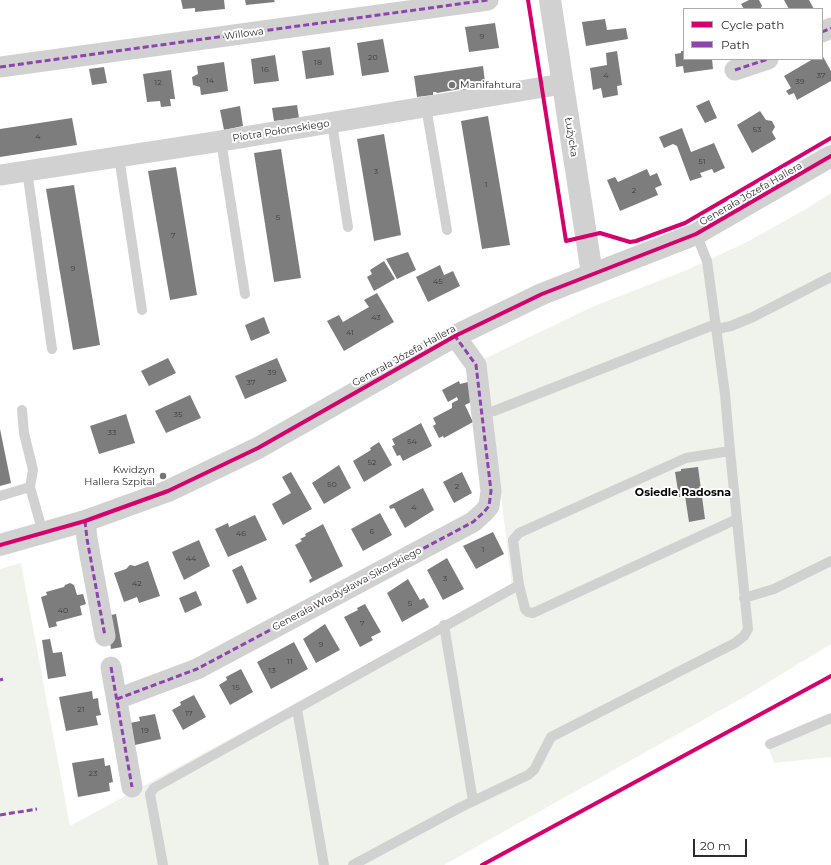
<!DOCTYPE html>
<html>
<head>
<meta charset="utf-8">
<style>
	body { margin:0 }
	#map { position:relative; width:831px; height:865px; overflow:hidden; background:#fff; font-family:Montserrat,sans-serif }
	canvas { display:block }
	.legend { position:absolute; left:683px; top:8px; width:140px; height:52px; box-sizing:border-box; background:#fff; border:1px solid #ababab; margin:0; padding:5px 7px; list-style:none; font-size:12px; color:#2c2c2c }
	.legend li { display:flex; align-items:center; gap:8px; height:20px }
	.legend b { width:20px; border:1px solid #ababab }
	.scale { position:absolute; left:693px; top:839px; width:54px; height:18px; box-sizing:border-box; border:2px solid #2c2c2c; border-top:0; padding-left:5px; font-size:12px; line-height:14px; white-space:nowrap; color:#2c2c2c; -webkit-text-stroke:3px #fff; paint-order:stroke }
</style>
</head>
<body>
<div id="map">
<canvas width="831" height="865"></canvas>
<ul class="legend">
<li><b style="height:5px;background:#d6006c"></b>Cycle path</li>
<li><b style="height:5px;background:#8e44ad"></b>Path</li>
</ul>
<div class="scale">20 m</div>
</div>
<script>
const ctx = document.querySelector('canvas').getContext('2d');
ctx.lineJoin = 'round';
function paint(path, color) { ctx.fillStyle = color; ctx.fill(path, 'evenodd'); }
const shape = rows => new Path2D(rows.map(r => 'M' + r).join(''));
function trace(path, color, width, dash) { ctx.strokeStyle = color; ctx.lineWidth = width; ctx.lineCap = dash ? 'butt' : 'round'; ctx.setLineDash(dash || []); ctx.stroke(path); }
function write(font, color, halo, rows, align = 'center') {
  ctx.font = font + ' Montserrat,sans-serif'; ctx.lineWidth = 4; ctx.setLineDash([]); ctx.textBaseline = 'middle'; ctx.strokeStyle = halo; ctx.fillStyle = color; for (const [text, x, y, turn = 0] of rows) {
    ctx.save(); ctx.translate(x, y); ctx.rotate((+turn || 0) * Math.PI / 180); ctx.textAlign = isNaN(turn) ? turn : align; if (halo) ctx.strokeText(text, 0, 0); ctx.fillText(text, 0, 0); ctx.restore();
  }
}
const green = shape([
	[831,193,831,644,744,697,444,865,0,865,0,569,21,563,70,826,512,585,484,359,592,307,687,270,747,242,806,209],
	[831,714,831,757,774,763,767,744]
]);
const building = shape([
	[181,0,224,0,225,9,195,12,195,8,183,9],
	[245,0,274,0,275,2,246,5],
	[749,0,759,0,762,6,760,9,744,9,741,4],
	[784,0,809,0,814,9,789,9],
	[605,19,607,30,626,28,628,39,586,46,582,22],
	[495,23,499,48,469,52,465,27],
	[383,39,389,72,362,76,357,43],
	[330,47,334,75,306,79,302,51],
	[617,51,622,85,617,86,618,95,603,98,601,88,593,90,590,68,607,65,606,53],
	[681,51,684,51,684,59,712,59,713,69,684,73,683,66,676,67,675,54,681,53],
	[275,55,279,81,254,84,251,59],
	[822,55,831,71,831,81,797,100,794,93,789,95,786,91,791,88,784,76,813,59,822,59],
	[224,62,228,91,201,95,200,87,193,85,192,77,198,74,197,66],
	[483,66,485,82,476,83,477,88,461,91,460,89,437,93,436,92,433,92,433,95,417,97,414,76],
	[104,67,107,83,92,85,89,69],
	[171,70,175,99,170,99,171,106,161,107,160,101,147,102,143,74],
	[709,100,717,118,705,123,696,106],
	[297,105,299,118,274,121,272,108],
	[240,106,243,126,224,130,220,110],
	[760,111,766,120,772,121,775,127,772,132,776,139,752,153,737,125],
	[488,116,510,245,482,249,461,121],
	[72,118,77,145,0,157,0,129],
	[682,128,691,152,714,143,725,168,714,173,712,169,700,173,702,177,690,181,677,146,673,144,664,148,659,137],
	[384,134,401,235,374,241,357,139],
	[281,149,301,278,274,282,254,153],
	[176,167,197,295,170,300,148,171],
	[647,169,650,176,657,173,662,185,655,188,658,195,620,211,607,180,615,177,618,182],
	[74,185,100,345,73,350,46,189],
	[408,252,416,270,397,279,386,259],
	[384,261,395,279,374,291,367,277,372,274,370,270],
	[440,265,444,275,453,271,460,286,428,302,416,277],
	[377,293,394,322,344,351,327,321,339,315,343,322,369,307,364,300],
	[264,317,270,333,251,341,245,325],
	[168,358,176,373,149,386,141,371],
	[277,358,287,381,245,399,235,376],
	[459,381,460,384,468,382,471,402,465,405,473,422,444,438,443,436,439,438,433,426,436,424,433,418,452,408,452,403,458,400,457,397,448,402,442,390],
	[190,395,201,418,166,433,155,411],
	[126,414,135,443,99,454,90,426],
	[421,423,432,446,403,461,400,455,397,456,392,446,395,445,392,439],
	[0,429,11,483,0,486],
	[379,442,392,465,364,482,353,461,371,450,370,448],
	[339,465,351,488,324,504,312,483],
	[698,467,705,519,689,522,685,496,679,497,675,472,681,471,681,469],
	[291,472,312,509,283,525,272,504,291,493,282,477],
	[462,472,472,493,454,503,443,482],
	[423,488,434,510,405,528,394,508,390,509,389,506],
	[380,513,392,535,363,551,351,529],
	[255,515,267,540,228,557,215,529,228,523,229,527],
	[323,524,343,566,310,583,309,580,312,578,295,545,302,541,300,539,306,536,305,534],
	[493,532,504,554,476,569,463,546],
	[199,540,210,566,184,580,172,552],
	[447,558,464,589,443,600,427,570],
	[148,561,160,596,139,603,137,597,124,602,114,573,126,569,130,565,135,566],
	[242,565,257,599,247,604,232,570],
	[408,579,420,600,424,598,429,607,402,622,387,593],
	[70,583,74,585,77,595,83,594,86,604,80,606,82,615,56,622,57,626,49,628,41,597,47,595,46,592,64,587,65,585],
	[196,591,202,605,185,613,179,598],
	[365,604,381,632,371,637,373,640,360,647,344,617,358,610,357,608],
	[116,614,122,647,111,649,106,616],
	[325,624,340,650,316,663,303,639],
	[50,639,53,653,62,652,66,676,48,679,42,640],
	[294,642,308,669,271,689,257,662],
	[241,669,253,692,230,705,219,685,227,680,226,677],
	[92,691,93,699,98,698,99,707,101,715,96,716,98,725,66,731,59,697],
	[194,695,206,717,183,730,172,710,181,705,180,702],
	[155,714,161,739,135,745,130,723,140,721,139,717],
	[104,758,105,766,110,765,113,782,109,783,110,791,78,797,72,763]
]);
const service = shape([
	[426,107,447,230],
	[332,123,348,227],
	[221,141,245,294],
	[119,157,142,310],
	[27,170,52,349],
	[717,329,731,326,753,317,831,277],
	[22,410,24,433,33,470,30,487,43,533],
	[494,411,716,324],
	[0,496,30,487],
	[519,585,525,609,528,612,533,613,737,519],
	[744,598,774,589,831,561],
	[444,625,473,801],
	[297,709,324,865],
	[770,744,831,718],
	[163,865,150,794,154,788,519,585,513,540,519,533,686,458,730,451,725,394,707,261,696,234],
	[353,865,461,807,528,775,534,770,551,737,735,643,744,636,748,629,730,451]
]);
const minor = shape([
	[822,32,831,28],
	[0,67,488,0],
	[735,70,768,59],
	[0,175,221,141,562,84],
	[85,521,87,539,105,636],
	[111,667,132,787],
	[117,699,197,669,473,522,484,512,489,506,491,491,476,365,455,336]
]);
const tertiary = shape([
	[550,0,592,274],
	[0,545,85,521,168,491,258,448,455,336,542,294,696,234,831,156]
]);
const quiet = shape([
	[822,32,831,28],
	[0,67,488,0],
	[735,70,768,59],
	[85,521,87,539,105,636],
	[111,667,132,787],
	[0,680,3,679],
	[117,699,197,669,473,522,484,512,489,506,491,491,476,365,455,336],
	[0,815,37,809]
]);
const cycleway = shape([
	[528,0,566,241,600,233,630,242,636,241,685,223,831,138],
	[0,545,85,521,168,491,258,448,455,336,542,294,696,234,831,156],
	[482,865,831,676]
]);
const markers = [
	[452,85,4,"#767676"],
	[163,476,4,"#767676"]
];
const numberNames = [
	["9",482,37],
	["20",373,58],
	["18",318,63],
	["16",265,70],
	["4",606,76],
	["37",821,76],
	["14",210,81],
	["39",800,82],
	["12",158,83],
	["53",757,130],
	["4",38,137],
	["51",702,162],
	["3",376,172],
	["1",486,185],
	["2",634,191],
	["5",278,218],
	["7",173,236],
	["9",73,269],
	["45",438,282],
	["43",376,318],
	["41",350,333],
	["39",272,373],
	["37",251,383],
	["35",178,415],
	["33",112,433],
	["54",412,442],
	["52",372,463],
	["50",332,485],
	["2",457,487],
	["4",414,508],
	["6",372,532],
	["46",241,534],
	["1",483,550],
	["44",191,559],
	["3",445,579],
	["42",137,584],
	["5",410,604],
	["40",63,611],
	["7",362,624],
	["9",321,645],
	["11",290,662],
	["13",272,671],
	["15",236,688],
	["21",81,710],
	["17",189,714],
	["19",145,731],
	["23",93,774]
];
const streetNames = [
	["Willowa",244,34,-8],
	["Piotra Połomskiego",281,131,-9],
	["Łużycka",571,137,81],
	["Generała Józefa Hallera",751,194,-30],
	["Generała Józefa Hallera",404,356,-29],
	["Generała Władysława Sikorskiego",347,589,-28]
];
const poiNames = [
	["Manifahtura",460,85],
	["Kwidzyn",155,470,"right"],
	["Hallera Szpital",155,482,"right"]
];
const neighbourhoodNames = [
	["Osiedle Radosna",683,493]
];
paint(green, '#eff3eb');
paint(building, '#7d7d7d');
trace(service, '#d1d1d1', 10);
trace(minor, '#d1d1d1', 21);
trace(tertiary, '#d1d1d1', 22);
trace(quiet, '#8e44ad', 3, [6, 3]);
trace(cycleway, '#d6006c', 4);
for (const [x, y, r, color] of markers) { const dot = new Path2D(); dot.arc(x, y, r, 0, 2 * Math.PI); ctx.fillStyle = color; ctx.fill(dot); trace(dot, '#fff', 1.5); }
write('8px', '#404040', null, numberNames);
write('10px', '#2c2c2c', '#fff', streetNames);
write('10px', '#2c2c2c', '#fff', poiNames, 'left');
write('bold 11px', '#000', '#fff', neighbourhoodNames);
</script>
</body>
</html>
